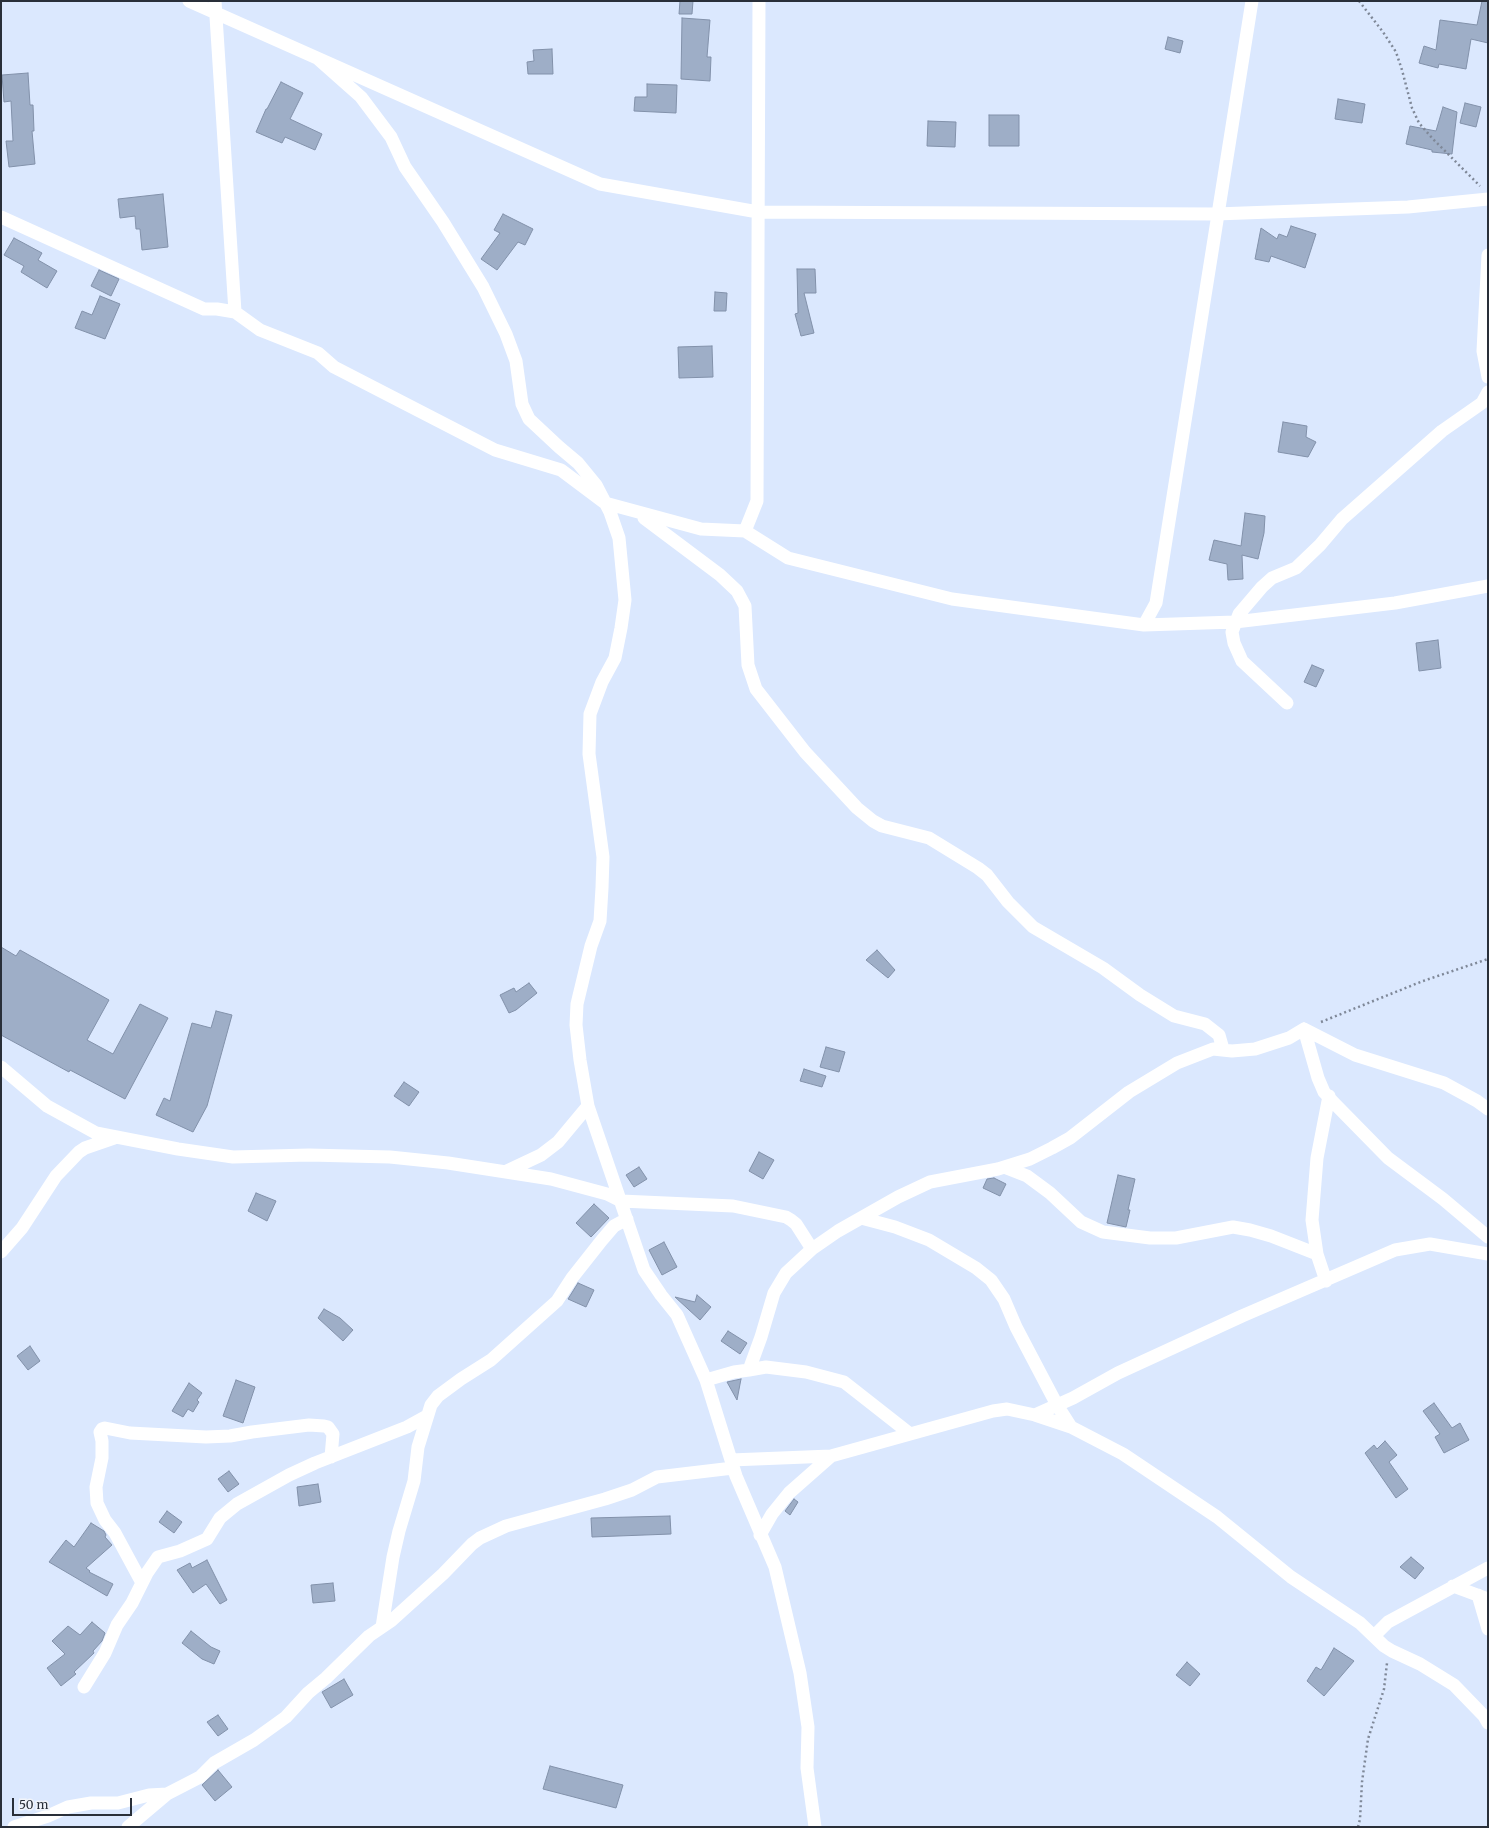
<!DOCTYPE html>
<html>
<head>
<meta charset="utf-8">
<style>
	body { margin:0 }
	#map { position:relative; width:1489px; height:1828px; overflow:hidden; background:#dbe8fe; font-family:Merriweather,serif }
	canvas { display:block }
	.frame { position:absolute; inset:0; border:2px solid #292f39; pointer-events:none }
	.scale { position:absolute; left:12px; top:1798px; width:120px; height:18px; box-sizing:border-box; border:2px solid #292f39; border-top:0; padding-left:5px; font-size:12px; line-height:14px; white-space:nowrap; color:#292f39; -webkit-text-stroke:3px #f1f4fa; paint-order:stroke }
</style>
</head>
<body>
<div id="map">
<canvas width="1489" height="1828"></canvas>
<div class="frame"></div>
<div class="scale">50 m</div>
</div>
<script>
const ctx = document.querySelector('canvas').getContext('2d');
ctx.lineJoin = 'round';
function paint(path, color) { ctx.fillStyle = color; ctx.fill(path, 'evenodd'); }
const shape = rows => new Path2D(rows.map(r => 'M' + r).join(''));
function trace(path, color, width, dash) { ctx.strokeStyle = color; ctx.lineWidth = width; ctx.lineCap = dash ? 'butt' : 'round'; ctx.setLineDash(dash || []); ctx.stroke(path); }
const building = shape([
	[680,1,693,1,692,14,679,14,680,1],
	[1482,1,1488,1,1488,43,1471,39,1466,69,1439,64,1438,68,1419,63,1424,46,1436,50,1440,20,1477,25,1482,1],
	[682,18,710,20,707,57,711,57,710,81,681,79,682,18],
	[1168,37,1183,41,1180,53,1165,49,1168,37],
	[552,49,553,74,528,74,527,62,534,61,533,50,552,49],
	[28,73,30,105,33,105,34,131,32,131,35,164,9,167,6,141,13,141,11,101,4,102,2,75,28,73],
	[281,82,303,93,290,119,322,134,315,150,285,137,282,143,256,132,266,109,267,109,281,82],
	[647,84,677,85,676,113,634,111,635,97,647,97,647,84],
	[1338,99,1365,104,1362,123,1335,119,1338,99],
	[1465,103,1481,107,1476,127,1460,123,1465,103],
	[1443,107,1457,112,1452,154,1432,152,1432,150,1406,144,1410,126,1436,131,1443,107],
	[989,115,1019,115,1019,146,989,146,989,115],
	[928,121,956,122,955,147,927,146,928,121],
	[163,194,168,247,142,250,140,229,136,229,135,216,120,218,118,199,163,194],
	[503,214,533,229,525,245,518,242,497,270,481,259,500,233,494,230,503,214],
	[1291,226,1316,234,1305,268,1271,256,1269,262,1255,259,1261,228,1277,239,1279,234,1287,237,1291,226],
	[14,238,42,253,38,260,57,271,47,288,21,272,24,266,4,255,14,238],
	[797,269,815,269,816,293,804,293,814,333,801,336,795,314,798,313,797,269],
	[99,270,119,279,111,296,91,286,99,270],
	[715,292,727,293,726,311,714,311,715,292],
	[100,296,120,304,105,339,75,328,82,311,92,315,100,296],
	[712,346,713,377,679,378,678,347,712,346],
	[1283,422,1307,426,1306,437,1316,442,1308,457,1278,452,1283,422],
	[1245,513,1265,516,1264,533,1258,559,1242,555,1243,579,1228,580,1227,564,1209,560,1214,540,1241,546,1245,513],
	[1438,640,1441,668,1419,671,1416,643,1438,640],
	[1312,665,1324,670,1316,687,1304,682,1312,665],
	[1,947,16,956,20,950,109,1000,87,1040,113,1054,140,1004,168,1018,125,1099,70,1070,69,1072,1,1035,1,947],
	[877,950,895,970,888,978,866,960,877,950],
	[529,983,537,993,516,1010,509,1013,500,995,514,988,516,992,529,983],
	[216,1011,232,1015,207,1106,193,1132,156,1115,164,1098,170,1101,192,1023,211,1028,216,1011],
	[826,1047,845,1052,839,1072,820,1067,826,1047],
	[804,1069,826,1076,822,1087,800,1081,804,1069],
	[404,1082,419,1092,409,1106,394,1096,404,1082],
	[759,1152,774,1160,763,1179,749,1171,759,1152],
	[639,1167,647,1179,634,1187,626,1175,639,1167],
	[1118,1175,1135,1179,1128,1210,1130,1210,1126,1227,1107,1223,1118,1175],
	[994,1178,1006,1184,1000,1196,983,1188,987,1179,994,1178],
	[256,1193,276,1201,267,1221,248,1211,256,1193],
	[594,1204,609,1218,591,1237,576,1223,594,1204],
	[664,1242,677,1267,662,1275,649,1250,664,1242],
	[578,1283,594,1290,586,1307,568,1299,578,1283],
	[697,1295,711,1307,700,1320,675,1297,695,1302,697,1295],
	[324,1309,340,1318,353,1330,343,1341,318,1318,324,1309],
	[728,1331,747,1343,740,1354,721,1341,728,1331],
	[30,1346,40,1361,28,1370,17,1356,30,1346],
	[741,1379,737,1400,727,1382,741,1379],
	[236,1380,255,1387,243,1423,223,1416,236,1380],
	[189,1383,202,1393,197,1400,199,1402,193,1412,188,1409,183,1417,172,1411,189,1383],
	[1434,1403,1452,1428,1460,1423,1469,1440,1444,1453,1435,1437,1440,1434,1423,1411,1434,1403],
	[1385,1441,1397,1455,1389,1462,1408,1489,1396,1498,1365,1453,1374,1445,1377,1449,1385,1441],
	[229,1471,239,1484,228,1492,218,1479,229,1471],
	[318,1484,321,1502,299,1506,297,1487,318,1484],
	[794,1499,798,1502,790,1515,785,1511,794,1499],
	[167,1511,182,1522,174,1533,159,1522,167,1511],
	[670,1516,671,1534,592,1537,591,1518,670,1516],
	[91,1523,104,1531,106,1535,105,1537,112,1545,86,1568,90,1571,89,1572,113,1584,107,1596,49,1562,66,1540,74,1547,91,1523],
	[1411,1557,1424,1568,1415,1579,1400,1567,1411,1557],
	[207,1560,227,1600,220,1604,206,1584,193,1593,177,1570,190,1563,192,1568,207,1560],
	[333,1583,335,1601,313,1603,311,1585,333,1583],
	[92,1622,105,1633,102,1641,93,1651,94,1653,74,1672,76,1674,61,1686,47,1668,65,1654,52,1641,68,1626,80,1635,92,1622],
	[191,1631,211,1647,220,1651,214,1664,202,1659,182,1643,191,1631],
	[1334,1648,1354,1661,1324,1696,1307,1681,1316,1667,1321,1670,1334,1648],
	[1187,1662,1200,1674,1190,1686,1176,1675,1187,1662],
	[344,1679,353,1695,331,1708,322,1692,344,1679],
	[218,1715,228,1729,218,1736,207,1722,218,1715],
	[550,1766,623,1785,616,1808,543,1789,550,1766],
	[218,1770,232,1787,215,1801,202,1785,218,1770]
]);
const path = shape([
	[1359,1,1383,32,1396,52,1402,70,1412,108,1419,123,1432,138,1480,186],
	[1321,1022,1423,981,1488,959],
	[1358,1827,1360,1819,1362,1782,1368,1739,1384,1689,1387,1663]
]);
const street = shape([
	[189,1,600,184,758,212,1216,214,1408,207,1488,199],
	[215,1,235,312],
	[317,58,361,97,391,137,405,167,443,222,483,287,506,334,516,361,522,404,529,419,559,447,578,463,596,485,610,512,619,538,625,600,621,628,615,658,602,682,590,714,589,754,603,857,602,888,600,921,591,946,577,1004,576,1025,580,1060,588,1106,644,1270,661,1295,677,1315,706,1380,736,1476,775,1567,800,1673,808,1727,807,1768,815,1827],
	[1,217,204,309,217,309,235,312,260,330,318,353,334,367,495,450,561,470,605,503,701,529,745,531,788,558,952,599,1144,625,1235,622,1395,603,1488,586],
	[1488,255,1483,351,1488,377],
	[644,518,720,575,737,591,745,606,748,665,756,689,805,752,857,808,873,821,882,826,929,838,978,868,987,875,1008,902,1033,927,1103,968,1140,995,1174,1016,1205,1024,1219,1035,1223,1049],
	[745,531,757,501,759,1],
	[1144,625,1156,603,1252,1],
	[1287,703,1242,661,1234,643,1232,632,1239,614,1262,587,1272,578,1296,568,1320,545,1342,519,1442,431,1482,403,1488,392],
	[1304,1029,1318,1078,1324,1092,1334,1103,1388,1158,1443,1199,1488,1237],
	[1304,1029,1355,1055,1444,1083,1477,1101,1488,1109],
	[1,1067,47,1106,96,1133,178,1149,233,1157,309,1155,390,1157,448,1163,551,1179,607,1194,621,1201,733,1206,786,1217,791,1220,796,1224,812,1249],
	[1004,1167,1027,1176,1050,1193,1081,1222,1103,1232,1150,1238,1176,1238,1233,1227,1250,1230,1271,1236,1317,1254],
	[505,1172,541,1155,558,1142,588,1106],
	[861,1218,895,1227,929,1240,976,1268,991,1280,1004,1299,1016,1327,1057,1405,1071,1427],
	[1,1252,22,1228,56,1176,79,1152,85,1148,114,1138],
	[1326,1281,1317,1254,1312,1220,1317,1158,1329,1096],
	[749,1370,766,1367,806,1372,844,1382,909,1433],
	[706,1380,734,1372,749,1370,761,1337,774,1293,786,1273,812,1249,838,1231,898,1197,930,1182,998,1169,1030,1159,1052,1148,1070,1138,1129,1092,1177,1063,1213,1049,1232,1051,1255,1049,1289,1038,1304,1029],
	[1035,1415,1073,1398,1118,1373,1242,1316,1395,1250,1430,1244,1488,1254],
	[731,1460,831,1456,993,1411,1007,1409,1035,1415,1071,1427,1123,1454,1217,1517,1291,1577,1360,1623,1384,1646,1392,1651,1420,1664,1454,1685,1484,1716,1488,1723],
	[760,1535,772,1514,789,1493,831,1456],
	[142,1583,115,1533,105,1520,97,1503,96,1487,102,1458,102,1441,100,1432,102,1429,105,1428,130,1433,206,1437,230,1436,252,1432,309,1425,324,1426,328,1427,333,1434,331,1457],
	[1453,1586,1488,1599],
	[1478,1595,1488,1629],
	[382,1627,393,1557,399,1531,414,1481,418,1447,431,1405,438,1396,461,1379,491,1360,557,1301,572,1278,602,1240,614,1226,627,1219],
	[1374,1636,1388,1622,1488,1568],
	[84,1687,105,1653,117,1625,132,1603,147,1573,158,1557,180,1551,207,1539,220,1518,237,1504,289,1475,315,1463,407,1427,427,1416],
	[14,1827,48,1816,68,1807,91,1803,118,1803,149,1795,167,1794],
	[128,1827,167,1794,200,1777,214,1763,254,1740,286,1717,308,1693,326,1678,369,1636,391,1621,443,1574,472,1544,480,1538,506,1526,605,1499,632,1490,657,1477,733,1468]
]);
paint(building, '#9eaec7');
trace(building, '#8291aa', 1);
trace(path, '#7f8898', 2.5, [2, 3]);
trace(street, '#fff', 13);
</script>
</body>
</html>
